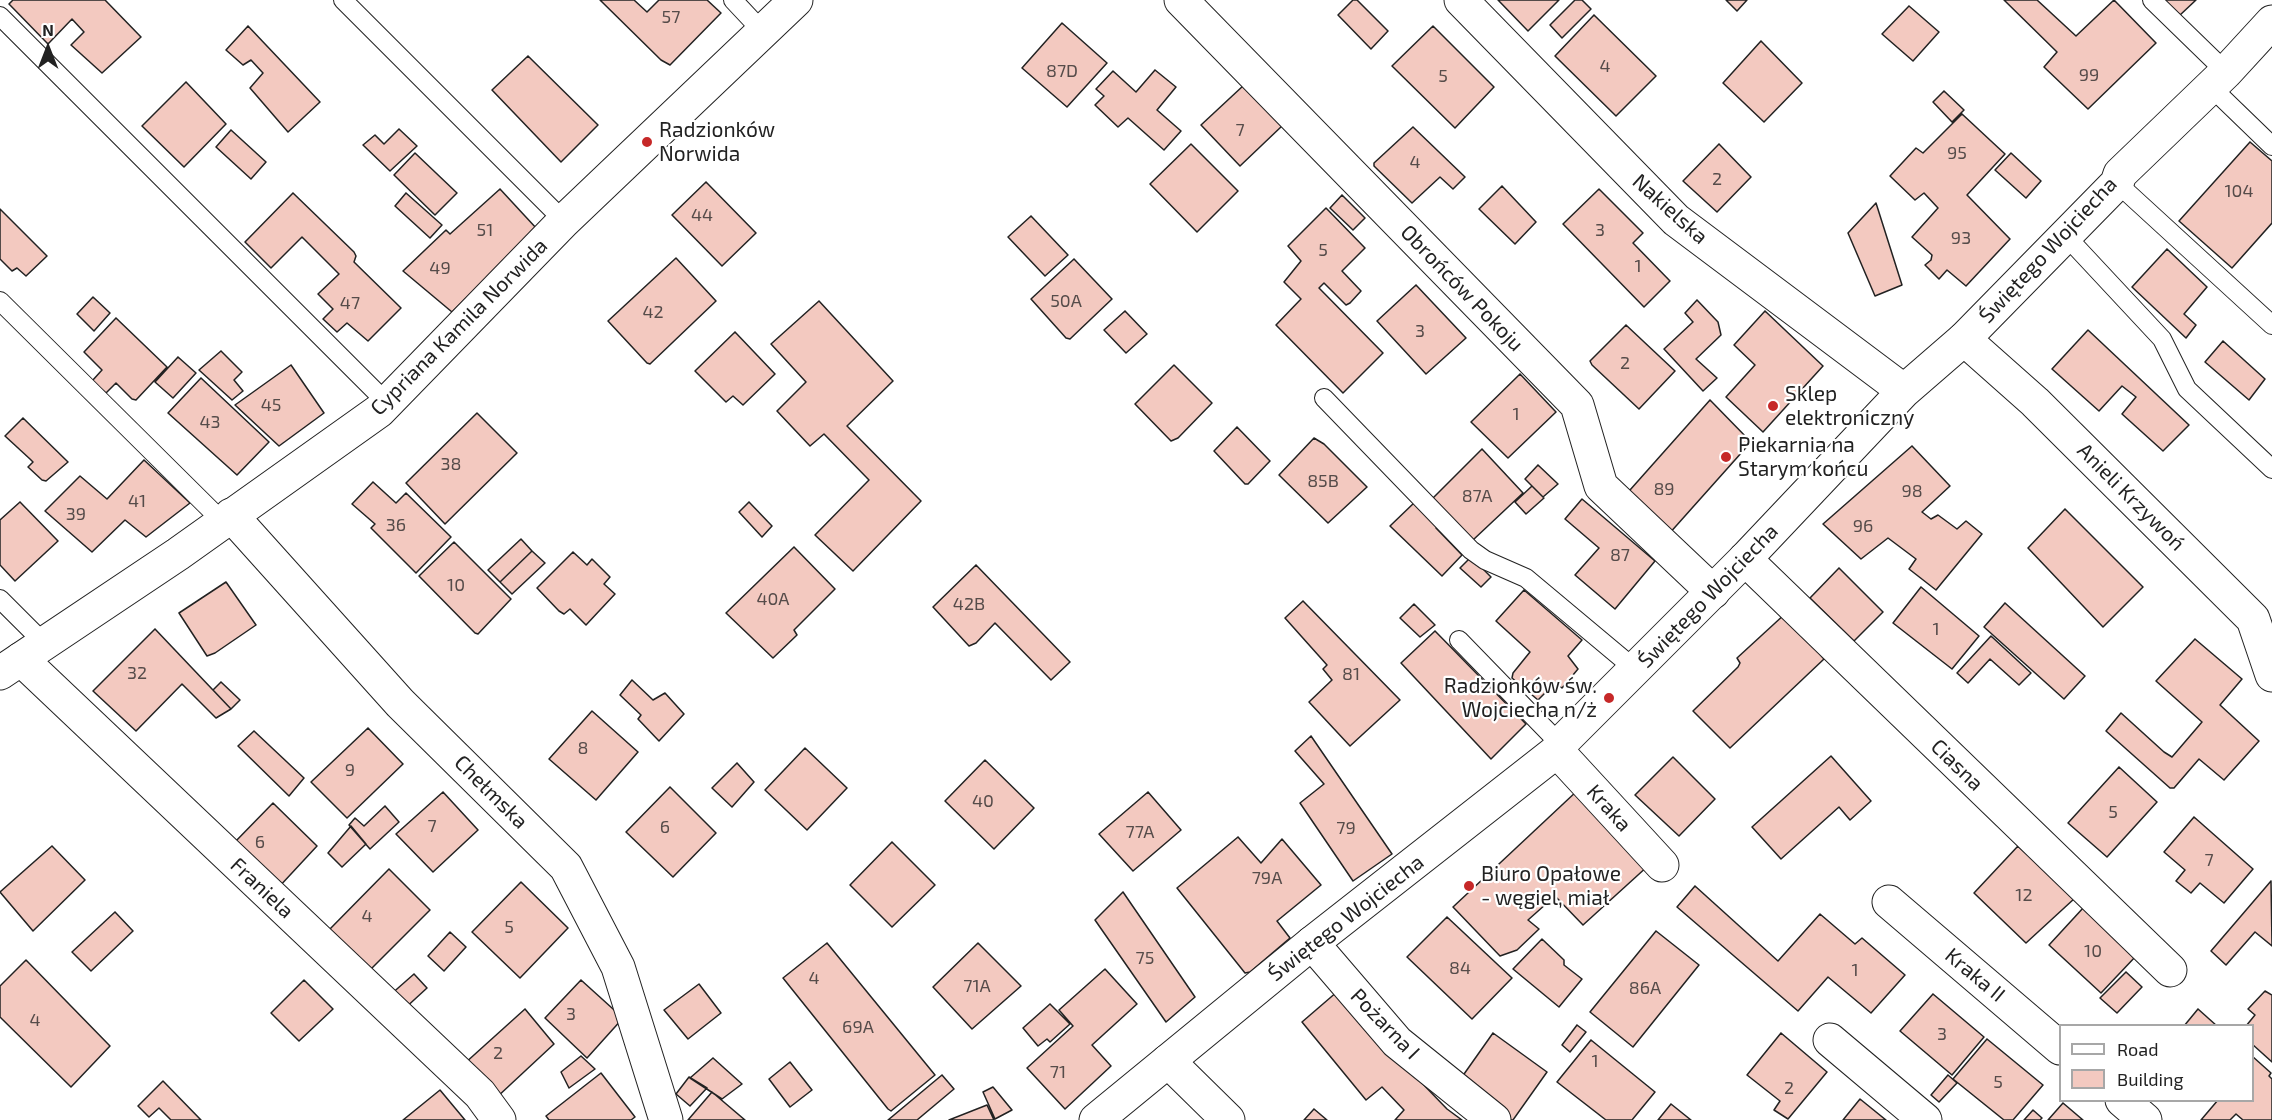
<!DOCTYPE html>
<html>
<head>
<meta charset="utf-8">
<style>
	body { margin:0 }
	#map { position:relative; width:2272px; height:1120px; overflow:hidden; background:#fff; font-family:"Exo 2",sans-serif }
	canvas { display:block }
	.legend { position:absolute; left:2059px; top:1024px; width:195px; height:78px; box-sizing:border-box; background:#fff; border:2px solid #a7a7a7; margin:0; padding:8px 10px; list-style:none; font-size:18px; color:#222 }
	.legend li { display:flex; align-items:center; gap:12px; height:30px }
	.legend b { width:30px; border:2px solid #a7a7a7 }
	.north { position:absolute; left:18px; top:18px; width:60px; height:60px; -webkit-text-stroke:4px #fff; paint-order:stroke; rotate:0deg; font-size:16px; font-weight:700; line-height:24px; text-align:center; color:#222 }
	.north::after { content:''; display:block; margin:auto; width:21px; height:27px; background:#222; clip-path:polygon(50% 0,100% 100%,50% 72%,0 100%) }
</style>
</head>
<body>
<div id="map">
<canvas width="2272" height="1120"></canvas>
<ul class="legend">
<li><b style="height:8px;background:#fff"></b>Road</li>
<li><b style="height:16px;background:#f3c9c0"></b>Building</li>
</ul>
<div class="north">N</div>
</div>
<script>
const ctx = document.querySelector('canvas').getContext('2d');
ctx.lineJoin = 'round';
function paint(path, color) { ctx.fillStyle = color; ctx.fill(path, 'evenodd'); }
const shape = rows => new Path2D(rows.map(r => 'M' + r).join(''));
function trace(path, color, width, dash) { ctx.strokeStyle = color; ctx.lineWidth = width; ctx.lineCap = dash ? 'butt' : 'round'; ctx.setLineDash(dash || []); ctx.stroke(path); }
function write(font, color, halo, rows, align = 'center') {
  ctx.font = font + ' "Exo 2",sans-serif'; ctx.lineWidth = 4.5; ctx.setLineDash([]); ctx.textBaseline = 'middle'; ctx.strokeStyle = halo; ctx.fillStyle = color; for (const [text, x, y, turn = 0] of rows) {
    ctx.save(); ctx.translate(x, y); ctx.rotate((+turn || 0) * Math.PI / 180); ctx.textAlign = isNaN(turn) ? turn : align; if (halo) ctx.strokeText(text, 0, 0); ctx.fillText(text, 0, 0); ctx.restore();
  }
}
const building = shape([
	[13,0,105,0,141,37,102,73,71,45,84,32,72,19,48,44,9,4,13,0],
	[600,0,634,0,647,12,659,0,707,0,721,13,670,65,661,60,600,0],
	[1353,0,1357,0,1388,31,1371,49,1338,15,1353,0],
	[1498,0,1559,0,1528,31,1498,0],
	[1575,0,1582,0,1591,9,1562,38,1550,25,1575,0],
	[1726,0,1747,0,1737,11,1726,0],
	[2004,0,2037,0,2076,36,2114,0,2156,43,2088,109,2044,67,2057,52,2004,0],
	[2164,0,2196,0,2179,16,2164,0],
	[1909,6,1939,32,1913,61,1882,34,1909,6],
	[1594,15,1656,76,1616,116,1555,56,1594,15],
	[1062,23,1107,63,1067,107,1022,68,1062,23],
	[248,26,320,102,288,132,250,88,263,73,251,60,243,65,226,50,248,26],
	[1433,26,1494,87,1455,128,1392,66,1433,26],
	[1761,41,1802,83,1764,122,1723,83,1761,41],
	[528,56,598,125,561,162,492,90,528,56],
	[1155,70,1176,87,1157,110,1181,131,1164,150,1128,118,1118,127,1095,105,1104,96,1096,89,1113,71,1136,92,1155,70],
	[186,82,226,124,184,167,142,126,186,82],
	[1244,85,1283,125,1240,166,1201,125,1244,85],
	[1944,91,1964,110,1952,122,1933,102,1944,91],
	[1962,114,2005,154,1967,195,2010,239,1966,286,1947,270,1939,279,1925,265,1931,260,1932,255,1912,237,1938,208,1924,193,1915,200,1890,176,1916,148,1923,153,1962,114],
	[1413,127,1465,177,1453,189,1440,177,1412,203,1374,166,1374,163,1413,127],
	[399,129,417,146,390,171,363,145,375,135,384,144,399,129],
	[231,130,266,162,251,179,216,147,231,130],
	[2250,142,2272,161,2272,223,2232,268,2179,221,2250,142],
	[1191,144,1238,191,1197,232,1150,184,1191,144],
	[1719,144,1751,177,1717,212,1683,181,1719,144],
	[415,153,457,193,435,215,394,175,415,153],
	[2011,153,2041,181,2026,198,1995,170,2011,153],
	[706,182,756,233,722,266,672,215,706,182],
	[1502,186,1536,222,1515,244,1479,209,1502,186],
	[500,189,537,229,452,312,403,271,446,230,450,234,500,189],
	[1599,189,1643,233,1633,243,1670,281,1644,307,1563,224,1599,189],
	[293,193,354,252,356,256,354,262,401,308,368,341,347,323,337,332,323,319,333,309,318,294,339,274,302,237,271,268,245,242,293,193],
	[406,193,442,225,430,238,395,206,406,193],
	[1342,195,1365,218,1353,230,1330,208,1342,195],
	[1876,203,1902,285,1875,296,1848,233,1876,203],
	[1326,208,1365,248,1342,271,1361,291,1350,303,1346,305,1324,283,1319,288,1383,353,1343,393,1276,325,1301,299,1284,282,1301,261,1288,246,1326,208],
	[0,209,47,256,26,276,17,268,12,271,0,259,0,209],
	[1031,216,1068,255,1045,276,1008,237,1031,216],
	[2167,249,2207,287,2184,314,2196,325,2186,338,2132,287,2167,249],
	[676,258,716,301,650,364,647,363,608,321,676,258],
	[1074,259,1112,299,1070,339,1066,338,1031,299,1074,259],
	[1416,285,1466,338,1426,374,1377,321,1416,285],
	[93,297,110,313,94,331,77,314,93,297],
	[1697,300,1718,322,1721,335,1696,359,1717,378,1703,391,1664,349,1693,322,1685,313,1697,300],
	[819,301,893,381,847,426,921,501,853,571,815,535,869,480,824,434,810,446,777,411,806,382,771,344,819,301],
	[1125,311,1147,334,1126,353,1104,330,1125,311],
	[1765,311,1823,366,1763,432,1726,397,1755,365,1734,345,1765,311],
	[116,318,167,367,136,400,132,399,116,383,106,393,92,381,102,370,84,352,116,318],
	[1626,325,1675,371,1639,409,1592,365,1590,361,1626,325],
	[2088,330,2189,425,2163,451,2122,414,2136,397,2122,386,2099,411,2052,369,2088,330],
	[735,332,775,374,743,405,733,396,726,402,695,371,735,332],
	[2223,341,2265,379,2249,400,2205,362,2223,341],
	[221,351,242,372,234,380,243,391,232,400,199,370,221,351],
	[178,357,196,373,173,398,155,382,178,357],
	[291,365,324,413,279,446,235,405,291,365],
	[1174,365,1212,403,1178,438,1171,441,1135,404,1174,365],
	[1520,374,1556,412,1508,458,1471,422,1520,374],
	[201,378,269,442,237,475,168,413,201,378],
	[1710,400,1751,442,1668,535,1622,499,1710,400],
	[477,413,517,453,445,524,406,483,477,413],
	[23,418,68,462,46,481,42,480,28,467,33,462,30,459,5,436,23,418],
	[1237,427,1270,461,1248,484,1245,484,1214,451,1237,427],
	[1314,438,1324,444,1367,487,1328,523,1279,475,1314,438],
	[1912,446,1950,486,1922,512,1931,519,1938,515,1957,529,1966,521,1982,534,1936,590,1909,569,1916,559,1888,538,1861,559,1823,524,1912,446],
	[1482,449,1523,493,1473,540,1432,499,1482,449],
	[144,460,190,503,146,537,125,520,92,552,45,511,80,476,107,499,144,460],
	[1538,465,1558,484,1543,497,1525,479,1538,465],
	[373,482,396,503,406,493,451,537,416,573,371,528,375,524,352,504,373,482],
	[1532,486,1544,498,1526,514,1515,502,1532,486],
	[1582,499,1655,561,1615,609,1575,575,1599,548,1565,519,1582,499],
	[1416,501,1439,525,1436,528,1462,555,1442,576,1390,526,1416,501],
	[20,502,58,541,15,581,0,565,0,520,20,502],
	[749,502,772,526,762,537,739,512,749,502],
	[2065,509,2143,587,2103,627,2028,548,2065,509],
	[521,539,532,551,500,582,488,570,521,539],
	[454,542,511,599,478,634,475,633,419,576,454,542],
	[794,547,835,589,794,630,797,635,773,658,726,613,794,547],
	[532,551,545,563,512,594,500,582,532,551],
	[573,552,587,565,592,559,610,577,604,584,615,594,586,625,570,609,564,614,559,611,537,588,573,552],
	[1471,557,1491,577,1481,587,1460,568,1471,557],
	[976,565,1070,662,1051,680,995,623,976,643,969,646,933,607,976,565],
	[1839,568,1883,612,1854,641,1810,598,1839,568],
	[226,582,256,625,215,653,207,656,179,613,226,582],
	[1921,587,1979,636,1952,669,1893,623,1921,587],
	[1524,590,1582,640,1568,656,1578,669,1562,688,1555,683,1538,700,1512,678,1513,673,1530,652,1496,621,1524,590],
	[1303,601,1400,700,1350,746,1309,702,1332,680,1323,669,1327,665,1285,618,1303,601],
	[2005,603,2085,676,2064,699,1984,627,2005,603],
	[1414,604,1435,625,1420,637,1400,618,1414,604],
	[1786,613,1824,659,1730,748,1693,711,1738,667,1740,663,1737,658,1786,613],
	[155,629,231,709,216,718,182,684,136,731,93,691,155,629],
	[1435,631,1526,724,1491,759,1401,663,1435,631],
	[1991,636,2031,673,2019,685,1990,659,1968,683,1957,673,1991,636],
	[2195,639,2242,679,2220,705,2259,741,2224,780,2199,759,2174,788,2170,788,2106,731,2121,713,2164,752,2172,757,2202,722,2156,681,2195,639],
	[632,680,653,700,665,693,684,714,659,741,638,719,641,715,620,695,632,680],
	[221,682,240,700,231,709,213,690,221,682],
	[592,711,638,752,596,800,549,759,592,711],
	[368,728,403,764,347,818,311,782,368,728],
	[254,731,304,778,289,796,238,746,254,731],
	[1311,736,1392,854,1353,881,1300,803,1324,784,1295,751,1311,736],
	[805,748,847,788,807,830,765,790,805,748],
	[1831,756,1871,801,1850,820,1839,807,1781,859,1752,827,1831,756],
	[1673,757,1715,799,1679,836,1635,795,1673,757],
	[985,760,1034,808,994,849,945,801,985,760],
	[737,763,754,782,732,807,712,788,737,763],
	[2119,767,2157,802,2107,857,2068,823,2119,767],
	[670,787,716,833,673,877,626,832,670,787],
	[1578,790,1649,865,1583,925,1555,896,1528,920,1539,929,1517,950,1500,956,1453,907,1578,790],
	[443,792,478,830,433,872,396,834,443,792],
	[1148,792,1181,830,1133,871,1099,834,1148,792],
	[273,803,317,846,278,888,233,844,273,803],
	[385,806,399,822,370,849,349,825,355,818,364,826,385,806],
	[2194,817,2253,869,2224,903,2200,883,2191,893,2176,881,2185,870,2164,852,2194,817],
	[351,826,366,844,342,867,328,853,351,826],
	[1238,837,1261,863,1282,839,1321,885,1277,921,1290,938,1250,972,1245,973,1177,888,1238,837],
	[892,842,935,885,892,927,850,885,892,842],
	[52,846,85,880,33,931,0,892,52,846],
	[2018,846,2075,898,2026,943,1974,893,2018,846],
	[389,869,430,910,367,973,327,932,389,869],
	[2271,881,2272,946,2255,932,2226,965,2211,951,2271,881],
	[521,882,568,928,520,978,472,932,521,882],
	[1695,886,1778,961,1820,914,1855,944,1862,938,1905,975,1871,1013,1828,977,1798,1011,1677,907,1695,886],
	[1123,892,1195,997,1166,1022,1095,920,1123,892],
	[2084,907,2136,956,2101,993,2049,945,2084,907],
	[115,912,133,931,91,971,72,952,115,912],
	[1447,917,1512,978,1472,1019,1407,957,1447,917],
	[1656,931,1699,965,1633,1047,1590,1012,1656,931],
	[450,932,466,947,444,971,428,956,450,932],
	[1542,939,1564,960,1564,965,1582,979,1559,1007,1513,969,1542,939],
	[827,943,935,1075,891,1111,888,1109,783,978,827,943],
	[978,943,1021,986,972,1029,933,987,978,943],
	[26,960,110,1046,71,1087,0,1017,0,986,26,960],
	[1105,969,1137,1004,1092,1045,1111,1066,1065,1109,1027,1068,1073,1026,1059,1010,1105,969],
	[2126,972,2142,987,2117,1013,2100,998,2126,972],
	[414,974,427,988,402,1011,389,996,414,974],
	[304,980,333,1009,299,1041,271,1013,304,980],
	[581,980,623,1018,587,1058,545,1018,581,980],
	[699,984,721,1013,688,1039,664,1010,699,984],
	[1338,991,1390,1050,1447,1109,1462,1120,1395,1120,1404,1110,1382,1087,1366,1100,1302,1022,1338,991],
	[2265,991,2272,995,2272,1062,2252,1044,2252,1026,2246,1026,2255,1015,2248,1009,2265,991],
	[1933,994,1984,1037,1952,1075,1900,1031,1933,994],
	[1050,1004,1070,1024,1050,1042,1047,1039,1038,1046,1023,1028,1050,1004],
	[525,1009,554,1044,496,1098,464,1064,525,1009],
	[2198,1009,2217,1026,2184,1026,2198,1009],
	[1577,1025,1586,1032,1570,1052,1562,1045,1577,1025],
	[1493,1033,1547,1072,1513,1120,1508,1120,1457,1084,1493,1033],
	[1781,1033,1827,1072,1788,1119,1774,1110,1780,1101,1747,1075,1781,1033],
	[1987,1039,2043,1085,2013,1120,2004,1120,1953,1079,1987,1039],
	[1591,1040,1655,1092,1632,1120,1606,1120,1557,1082,1591,1040],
	[581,1056,595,1069,569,1088,561,1072,581,1056],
	[2252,1056,2271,1073,2269,1076,2272,1079,2272,1120,2243,1120,2236,1114,2230,1120,2201,1120,2218,1100,2252,1100,2252,1056],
	[713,1058,742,1084,722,1099,690,1078,713,1058],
	[790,1062,812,1090,790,1107,769,1079,790,1062],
	[601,1073,635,1117,631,1120,549,1120,546,1116,601,1073],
	[942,1075,954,1089,917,1120,888,1120,942,1075],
	[1948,1075,1957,1083,1939,1102,1931,1095,1948,1075],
	[689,1077,707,1088,690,1106,676,1094,689,1077],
	[163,1081,201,1120,171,1120,159,1108,149,1117,138,1106,163,1081],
	[993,1087,1012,1110,995,1119,983,1092,993,1087],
	[440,1090,465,1120,403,1120,440,1090],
	[712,1092,745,1120,688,1120,712,1092],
	[1860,1099,1886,1120,1843,1120,1860,1099],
	[2063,1103,2083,1120,2048,1120,2063,1103],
	[1671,1104,1691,1120,1658,1120,1671,1104],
	[987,1105,994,1120,949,1120,987,1105],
	[1314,1109,1327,1120,1304,1120,1314,1109],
	[2033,1110,2042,1118,2040,1120,2024,1120,2033,1110]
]);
const lane = shape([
	[343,0,564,221],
	[733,0,763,32],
	[2152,0,2226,72],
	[0,16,387,403],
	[2211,87,2272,146],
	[2117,183,2272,325],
	[2065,235,2162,339,2187,389,2272,469],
	[0,301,223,522],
	[1324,398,1471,550,1485,560,1526,578,1636,670],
	[0,599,44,643],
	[1459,640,1560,744]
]);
const street = shape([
	[1181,0,1577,405,1601,486,1713,592],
	[1964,339,2035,402,2253,619,2272,675],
	[231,515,400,703,566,867,618,967,666,1120],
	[1745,559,2170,970],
	[21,659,480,1094,499,1120],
	[1557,751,1662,865],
	[1889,902,2060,1048],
	[1312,943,1397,1042,1494,1120],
	[1830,1040,1925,1120],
	[1168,1061,1228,1120],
	[2122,1100,2145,1120]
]);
const secondary = shape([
	[1461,0,1676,220,1904,391],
	[0,673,178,554,379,411,564,221,796,0],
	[1096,1120,1312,943,1557,751,1560,744,1745,559,1904,391,1964,339,2117,183,2120,174,2226,72,2272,22]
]);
const markers = [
	[647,142,6,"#c62828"],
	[1773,406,6,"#c62828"],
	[1726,457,6,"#c62828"],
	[1609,698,6,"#c62828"],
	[1469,886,6,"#c62828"]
];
const numberNames = [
	["57",671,17],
	["4",1605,66],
	["87D",1062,71],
	["99",2089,75],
	["5",1443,76],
	["7",1240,130],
	["95",1957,153],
	["4",1415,162],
	["2",1717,179],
	["104",2239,191],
	["44",702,215],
	["51",485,230],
	["3",1600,230],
	["93",1961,238],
	["5",1323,250],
	["1",1638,266],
	["49",440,268],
	["50A",1066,301],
	["47",350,303],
	["42",653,312],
	["3",1420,331],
	["2",1625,363],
	["45",271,405],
	["1",1516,414],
	["43",210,422],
	["38",451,464],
	["85B",1323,481],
	["89",1664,489],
	["98",1912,491],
	["87A",1477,496],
	["41",137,501],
	["39",76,514],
	["36",396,525],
	["96",1863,526],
	["87",1620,555],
	["10",456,585],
	["40A",773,599],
	["42B",969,604],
	["1",1936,629],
	["32",137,673],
	["81",1351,674],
	["8",583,748],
	["9",350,770],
	["40",983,801],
	["5",2113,812],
	["7",432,826],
	["6",665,827],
	["79",1346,828],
	["77A",1140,832],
	["6",260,842],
	["7",2209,860],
	["79A",1267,878],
	["12",2024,895],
	["4",367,916],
	["5",509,927],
	["10",2093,951],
	["75",1145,958],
	["84",1460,968],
	["1",1855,970],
	["4",814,978],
	["71A",977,986],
	["86A",1645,988],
	["3",571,1014],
	["4",35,1020],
	["69A",858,1027],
	["3",1942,1034],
	["2",498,1053],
	["1",1595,1061],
	["71",1058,1072],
	["5",1998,1082],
	["2",1789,1088]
];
const poiNames = [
	["Radzionków",659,130],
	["Norwida",659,154],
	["Sklep",1785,394],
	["elektroniczny",1785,418],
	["Piekarnia na",1738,445],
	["Starym końcu",1738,469],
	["Radzionków św.",1597,686,"right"],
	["Wojciecha n/ż",1597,710,"right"],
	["Biuro Opałowe",1481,874],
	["- węgiel, miał",1481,898]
];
const streetNames = [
	["Nakielska",1670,209,42],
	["Świętego Wojciecha",2048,250,-47],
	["Obrońców Pokoju",1462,288,46],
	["Cypriana Kamila Norwida",459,327,-45],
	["Anieli Krzywoń",2131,497,45],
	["Świętego Wojciecha",1708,596,-46],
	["Ciasna",1957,765,44],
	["Chełmska",491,792,45],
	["Kraka",1609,808,48],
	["Franiela",262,888,43],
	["Świętego Wojciecha",1346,918,-38],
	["Kraka II",1975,975,40],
	["Pożarna I",1385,1024,46]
];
paint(building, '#f3c9c0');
trace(building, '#222', 1.5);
trace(lane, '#222', 20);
trace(street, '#222', 35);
trace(secondary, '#222', 35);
trace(lane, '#fff', 18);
trace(street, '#fff', 33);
trace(secondary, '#fff', 33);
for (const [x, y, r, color] of markers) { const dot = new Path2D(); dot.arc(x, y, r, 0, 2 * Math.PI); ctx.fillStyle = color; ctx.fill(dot); trace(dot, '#fff', 2); }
write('18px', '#564c4a', null, numberNames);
write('21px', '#222', '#fff', poiNames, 'left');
write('21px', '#222', '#fff', streetNames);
</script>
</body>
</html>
